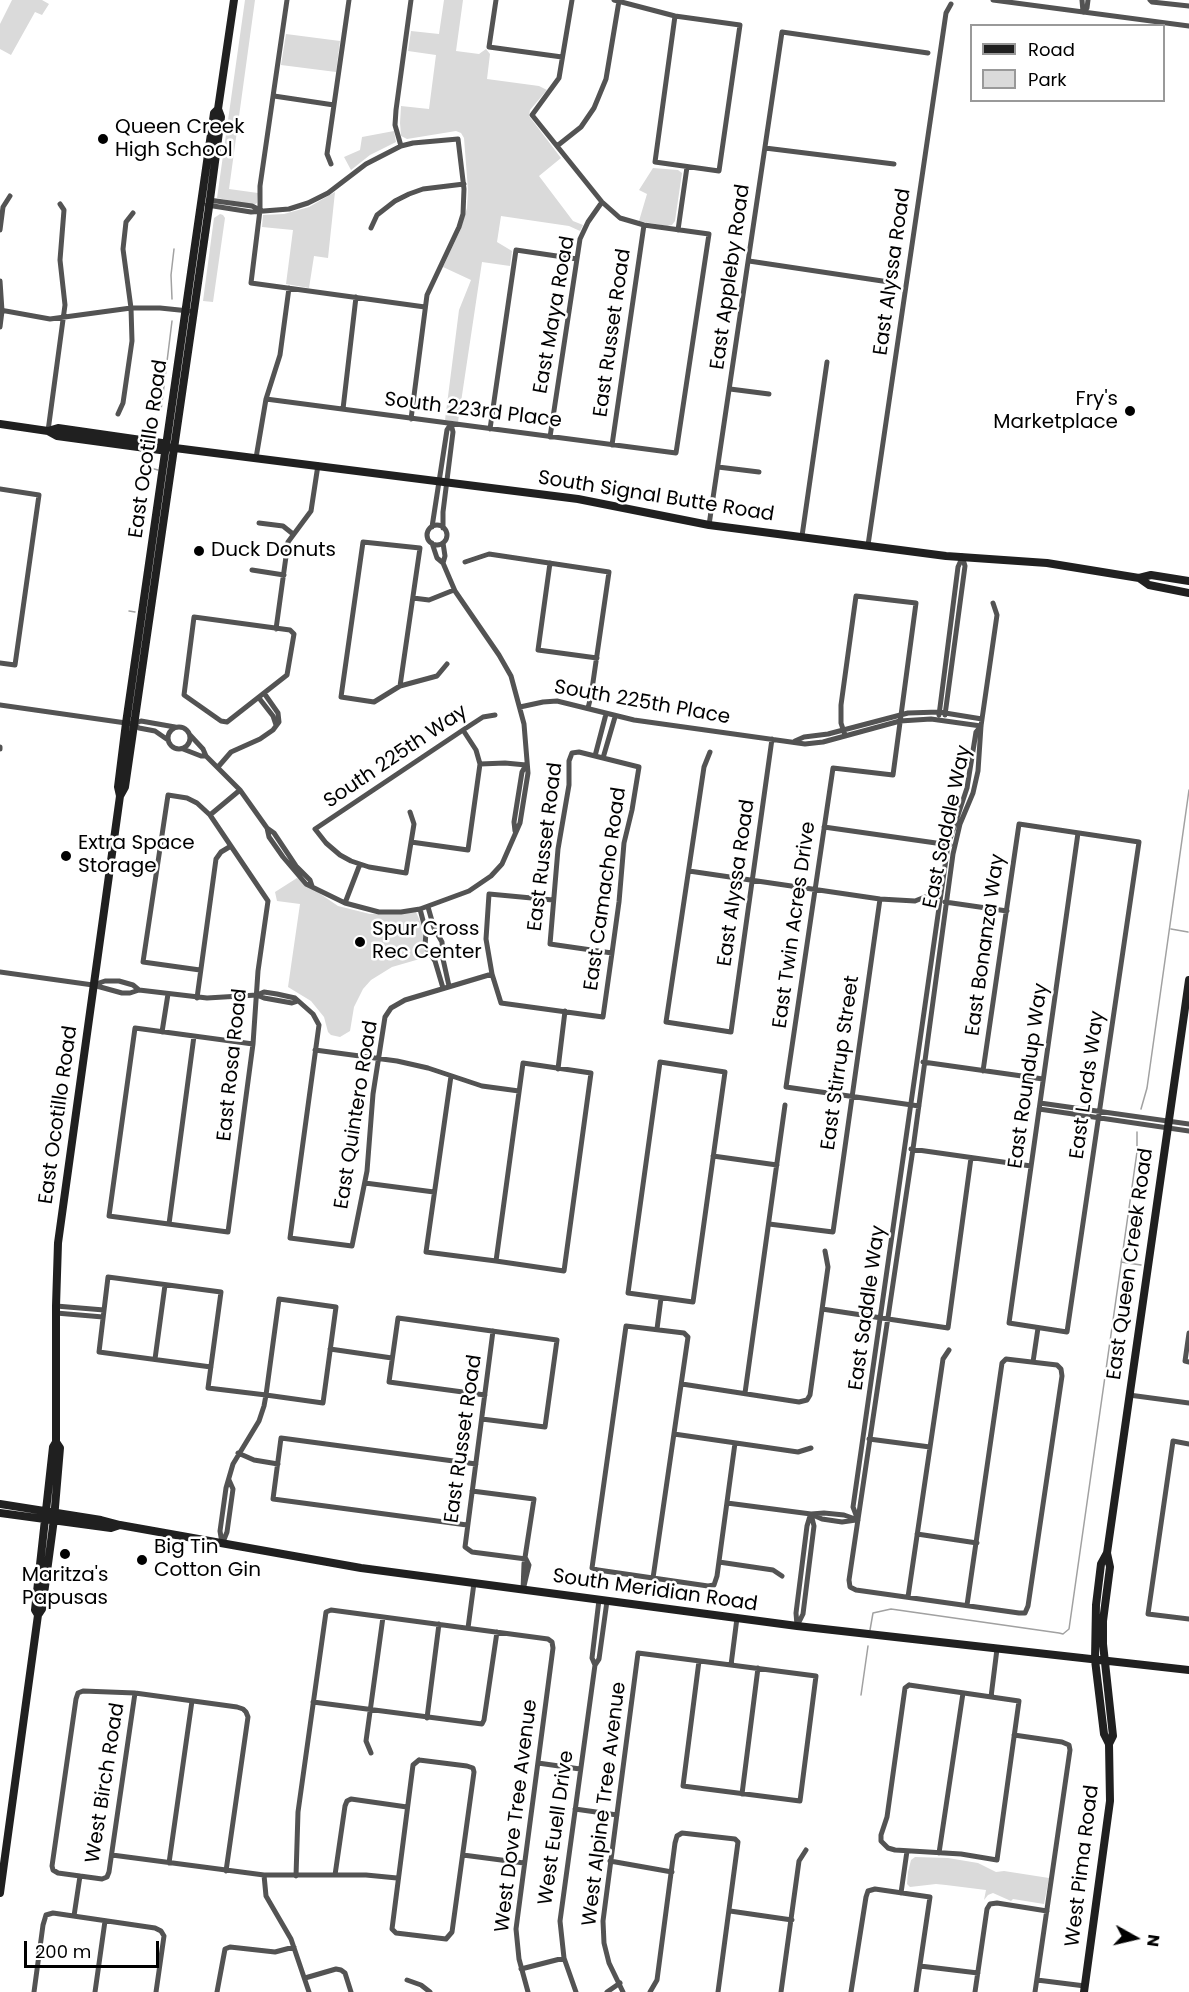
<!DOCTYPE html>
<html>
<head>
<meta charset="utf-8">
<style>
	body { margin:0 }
	#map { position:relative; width:1189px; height:1992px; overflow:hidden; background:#fff; font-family:Poppins,sans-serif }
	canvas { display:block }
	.legend { position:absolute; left:970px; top:24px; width:195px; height:78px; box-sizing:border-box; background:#fff; border:2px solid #999; margin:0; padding:8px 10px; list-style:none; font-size:18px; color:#000 }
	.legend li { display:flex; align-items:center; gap:12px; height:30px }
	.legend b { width:30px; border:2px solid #999 }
	.north { position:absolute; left:1105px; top:1908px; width:60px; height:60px; -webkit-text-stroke:4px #fff; paint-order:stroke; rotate:98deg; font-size:16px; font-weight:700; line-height:24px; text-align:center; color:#000 }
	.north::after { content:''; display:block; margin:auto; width:21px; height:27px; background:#000; clip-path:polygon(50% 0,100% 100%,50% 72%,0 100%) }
	.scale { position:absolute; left:24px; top:1941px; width:135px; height:27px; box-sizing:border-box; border:3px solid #000; border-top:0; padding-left:8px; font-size:18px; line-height:21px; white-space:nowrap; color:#000; -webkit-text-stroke:4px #fff; paint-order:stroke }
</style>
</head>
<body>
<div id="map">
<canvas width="1189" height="1992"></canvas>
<ul class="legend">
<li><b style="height:8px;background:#202020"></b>Road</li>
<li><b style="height:16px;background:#dadada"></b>Park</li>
</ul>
<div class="north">N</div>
<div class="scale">200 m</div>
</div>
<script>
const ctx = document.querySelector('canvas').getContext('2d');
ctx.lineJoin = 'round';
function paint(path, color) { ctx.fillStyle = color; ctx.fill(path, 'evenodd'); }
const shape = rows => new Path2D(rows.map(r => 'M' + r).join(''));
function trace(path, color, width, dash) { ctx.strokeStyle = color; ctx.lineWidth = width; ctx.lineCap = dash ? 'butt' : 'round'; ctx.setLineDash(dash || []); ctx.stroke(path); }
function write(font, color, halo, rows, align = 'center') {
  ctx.font = font + ' Poppins,sans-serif'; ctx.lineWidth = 5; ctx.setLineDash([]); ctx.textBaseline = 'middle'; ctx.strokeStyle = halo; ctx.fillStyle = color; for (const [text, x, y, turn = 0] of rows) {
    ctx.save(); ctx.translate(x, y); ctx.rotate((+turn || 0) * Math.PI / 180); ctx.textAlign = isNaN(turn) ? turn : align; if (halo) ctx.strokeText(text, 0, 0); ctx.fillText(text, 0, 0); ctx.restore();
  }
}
const green = shape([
	[12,0,42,0,49,4,42,15,35,12,11,55,0,49,0,24],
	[245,0,255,0,229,189,258,193,257,203,254,205,217,198],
	[444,0,463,0,456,51,479,54,486,49,490,54,487,79,539,86,547,90,530,110,529,116,561,158,539,176,573,221,583,225,580,231,569,226,501,216,497,242,512,251,510,266,482,262,458,422,445,420,459,310,471,280,443,267,460,231,467,208,468,190,464,138,461,133,456,131,407,139,401,136,400,123,401,106,429,109,436,55,408,51,411,31,439,34],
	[286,34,340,41,336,72,281,65],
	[394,131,396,142,370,155,351,170,344,157,360,150,362,137],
	[653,168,678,170,682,173,675,221,672,225,667,226,639,221,647,194,639,190],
	[335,192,328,258,314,256,309,288,286,284,293,230,262,227,263,215,284,214,309,207],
	[220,214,223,215,225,218,213,302,203,301,214,218],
	[297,878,338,906,370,914,416,912,423,928,423,941,430,956,392,967,371,980,363,989,354,1007,350,1031,340,1037,331,1035,328,1032,324,1017,311,1001,288,987,300,904,277,901,275,892],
	[915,1857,948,1858,978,1863,996,1872,1004,1871,1049,1878,1044,1904,1013,1899,1011,1901,993,1893,988,1895,984,1900,986,1890,946,1885,936,1884,910,1887,907,1884,908,1872,911,1860]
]);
const stream = shape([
	[172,299,171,275,174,249],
	[161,410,172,321],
	[147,467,158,470],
	[129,611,135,612],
	[1171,929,1188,932],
	[1141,1109,1147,1088,1189,790],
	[1121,1262,1141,1265],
	[870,1630,873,1613,891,1609,1059,1633,1063,1634,1069,1629,1137,1152,1137,1132],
	[861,1695,868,1646]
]);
const street = shape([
	[287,0,260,186,260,210,251,283,425,307],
	[496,0,489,47,562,57],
	[614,0,675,16,740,25,719,171,655,162,675,16],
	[993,0,1189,26],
	[1082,0,1083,12],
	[1150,0,1152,2,1189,6],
	[1083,12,1087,8,1088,0],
	[274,96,334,105],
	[401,146,395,125,396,110,411,0],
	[557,146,581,127,594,108,606,79,619,1],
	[765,148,894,164],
	[331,164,327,154,349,0],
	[209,200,252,206,260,210],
	[207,205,251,212,289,209,308,203,328,193,366,164,401,146,413,143,458,139,464,189,463,214,459,227,427,295,411,419],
	[371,228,377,215,395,201,409,194,423,189,464,184],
	[0,230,3,207,10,196],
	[678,230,687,167],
	[749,261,889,282],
	[0,281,2,311,0,327],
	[0,310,50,319,131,308,160,308,189,311],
	[730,389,769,394],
	[266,399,676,453,709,234,644,225,620,218,602,202,532,115,559,78,572,0],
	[343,409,356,297],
	[118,414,123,403,132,341,131,308,123,249,126,222,133,213],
	[490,429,516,250,577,259],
	[48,431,65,305,60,260,64,210,60,204],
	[550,437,580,239,588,222,602,202],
	[612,445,644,225],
	[256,458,266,399,280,355,289,288],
	[718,467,759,472],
	[0,489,39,495,15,665,0,663],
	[259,523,283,526,293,534],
	[709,525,782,32,928,53],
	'427 535a10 10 0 1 1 20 0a10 10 0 1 1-20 0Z',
	[432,527,447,430,451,424],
	[443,528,443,512,453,432,451,424],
	[802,536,827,362],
	[868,545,946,13,951,4],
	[465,562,489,554,609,572,591,696,588,708],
	[443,563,445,556,443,543],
	[550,563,538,650,597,658],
	[252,570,284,575],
	[413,598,429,600,454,590],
	[194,617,290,630,294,634,287,675,227,722,221,721,184,695,194,617],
	[276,629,288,542,311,511,318,465],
	[400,686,420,548,363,542,341,697,374,702,400,686,437,676,447,664],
	[259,698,273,716,276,725],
	[0,705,133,724,139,728,155,731,168,740],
	[520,707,543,702,557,701,634,720,805,744,823,742,900,721,931,719,981,726],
	[939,715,958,567,962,558],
	[945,715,965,566,962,556],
	[133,724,141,721,175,727],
	'168 738a11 11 0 1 1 22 0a11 11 0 1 1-22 0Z',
	[190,735,203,749,206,756,240,790,267,828,274,833,296,866,310,880,312,886],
	[845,735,841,723,841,705,856,596,916,603,893,775,833,768,786,1087,919,1106],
	[795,741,804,737,828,734,908,713,939,712,982,719],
	[0,747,0,749],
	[183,749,201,756,206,756],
	[710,752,704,767,666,1022,731,1032,772,739],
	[595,756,606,714],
	[603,758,615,717],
	[480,764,505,763,526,765],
	[218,767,231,752,260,739,273,730,279,722,278,713,264,693],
	[410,812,414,824,406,873,369,867,351,861,340,855,326,843,315,829,463,730,483,717,495,715],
	[210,815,240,790],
	[824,827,950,845],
	[267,828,269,837,283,857,306,884,345,903,379,912,401,912,420,909,469,891,491,876,502,864,520,823,528,773,524,724,511,676,499,655,455,591,443,563,437,558,432,543],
	[515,831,514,822,522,772,526,765],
	[411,842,468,850,480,764,476,750,463,730],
	[689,871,880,899,915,901,925,897],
	[553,900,489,894,486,939,492,974,501,1003,603,1017,612,953,619,902,624,843,632,810,639,767,579,752,572,753,569,761,569,785,558,849,550,944,612,953],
	[945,902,1007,911],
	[345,903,360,864],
	[428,907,434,928,442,942,443,959,449,986],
	[420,909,426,932,425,946,435,961,443,988],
	[200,970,143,962,168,795,187,798,197,803,210,815,268,901,258,971,253,1044,228,1232,109,1216,135,1028,253,1044],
	[0,972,93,985,122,993,130,993,139,990],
	[93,985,105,981,119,981,133,985,139,990,207,998,257,995,264,992,277,994,295,998,313,1014,319,1025,290,1238,352,1246,367,1171,373,1094,385,1017,391,1008,405,1000,492,974],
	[257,995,264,998,292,1003,298,1001],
	[197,998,216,859,221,852,231,846],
	[162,1032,168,994],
	[315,1050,397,1061,428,1068,482,1086,519,1091],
	[660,1062,725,1072,693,1302,628,1293,660,1062],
	[923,1062,1043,1079],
	[558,1069,565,1011],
	[983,1071,1019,824,1139,842,1067,1332,1009,1323,1078,833],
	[451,1076,426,1252,496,1261,564,1271,591,1073,523,1063,496,1261],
	[1040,1103,1189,1124],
	[1039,1109,1189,1131],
	[911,1149,1031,1166],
	[713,1156,777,1165],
	[365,1183,434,1192],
	[169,1224,194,1036],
	[769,1224,833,1232,880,899],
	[56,1306,104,1310],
	[822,1309,948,1328,971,1158],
	[56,1313,103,1317],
	[657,1329,661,1298],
	[493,1331,465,1547,472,1552,526,1559],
	[1189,1333,1185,1361,1189,1362],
	[330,1349,392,1358],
	[155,1359,165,1285],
	[1033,1362,1038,1328],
	[211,1367,99,1352,108,1277,221,1292,208,1388,266,1395,323,1403,336,1307,279,1299,266,1395,264,1406,259,1421,233,1464,226,1488,220,1531,222,1543],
	[682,1384,799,1402,807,1400,810,1395,828,1267,825,1251],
	[745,1393,785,1105],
	[1129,1395,1189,1403],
	[482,1419,545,1427,557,1340,398,1318,389,1382,485,1395],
	[674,1434,798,1452,811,1448],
	[869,1439,930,1447],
	[1189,1444,1173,1441,1148,1614,1189,1619],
	[238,1453,254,1460,278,1464],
	[472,1491,534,1499,524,1564,523,1590],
	[727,1503,811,1514,824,1513,844,1515,858,1520],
	[813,1515,822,1519,842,1522,856,1520],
	[858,1520,853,1507,948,845,967,788,976,732,981,726],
	[467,1525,273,1499,281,1438,476,1464],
	[917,1534,977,1543],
	[223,1542,227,1532,233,1489,229,1480],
	[719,1562,773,1570,782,1576],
	[653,1578,688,1337,684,1333,626,1326,592,1568,598,1570,708,1586,714,1585,717,1576,735,1443],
	[524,1586,529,1565,526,1559],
	[908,1597,943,1359,949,1350],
	[967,1605,1002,1363,1006,1359,1057,1365,1061,1369,1062,1376,1028,1606,1025,1613,1019,1613,856,1590,850,1587,849,1580,913,1149,953,854,960,824,973,793,978,771,981,726,997,615,993,603],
	[797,1625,796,1613,807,1526,810,1516],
	[797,1626,803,1614,814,1526,811,1514],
	[468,1628,474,1583],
	[595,1665,592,1658,599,1600],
	[731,1665,737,1618],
	[909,1685,1019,1701,997,1860,961,1854,895,1850,888,1848,881,1841,881,1835,887,1817,905,1688,909,1685],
	[135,1693,109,1872,107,1877,102,1879,58,1873,53,1870,52,1866,76,1699,78,1693,83,1691,135,1693,237,1707,243,1709,246,1712,248,1717,226,1871],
	[991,1697,997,1649],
	[313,1702,482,1724,484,1720,497,1632],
	[427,1718,439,1624],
	[1014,1735,1062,1742,1069,1745,1070,1750,1035,1992],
	[371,1753,366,1741,383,1617],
	[419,1760,467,1766,473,1768,474,1772,452,1932,446,1939,396,1933,392,1929,413,1765,419,1760],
	[538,1763,580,1769],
	[742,1794,758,1668],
	[575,1809,617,1815],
	[939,1853,963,1693],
	[112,1855,264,1875,366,1875,397,1878],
	[463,1855,524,1863],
	[610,1861,672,1872],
	[169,1863,192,1701],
	[264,1875,266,1896,291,1939,309,1992],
	[335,1875,345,1806,347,1801,351,1799,407,1807],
	[296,1876,298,1812,326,1612,331,1610,548,1639,552,1642,553,1648,516,1929,519,1959,528,1992],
	[901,1893,907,1851],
	[730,1911,792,1920],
	[74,1916,80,1876],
	[920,1966,978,1973],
	[521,1969,564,1958],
	[305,1978,336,1969,341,1970,345,1973,351,1992],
	[407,1980,421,1985,430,1992],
	[1037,1980,1085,1986],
	[34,1992,43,1925,46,1915,53,1913,155,1928,161,1931,164,1936,156,1992],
	[95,1992,105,1921],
	[217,1992,225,1949,230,1947,275,1952,294,1947],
	[576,1992,564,1958,560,1921,595,1665,599,1659,607,1601],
	[607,1992,620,1983],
	[623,1992,609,1963,604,1943,603,1921,638,1653,816,1676,800,1801,683,1786,699,1661],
	[650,1992,657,1980,675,1843,677,1836,682,1833,735,1839,738,1842,718,1992],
	[781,1992,799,1861,806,1850],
	[851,1992,866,1897,868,1891,875,1889,930,1897,916,1992],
	[975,1992,987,1909,990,1904,997,1903,1047,1911]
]);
const secondary = shape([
	[0,424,48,431,57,436,160,450,167,447],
	[48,431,58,428,162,443,167,447,578,499,709,525,946,556,1047,563,1139,578,1149,585,1189,593],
	[1139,578,1151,575,1189,581],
	[120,796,125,787,209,207,221,117,218,109],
	[0,1504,101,1520,120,1525,361,1568,797,1626,1189,1670],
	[0,1513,111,1528,120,1525],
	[1107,1553,1110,1567,1103,1621,1103,1644,1113,1736,1109,1744],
	[38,1615,35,1610,53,1447,56,1442,56,1306,58,1243,120,796,118,787,126,723,214,113,218,109,234,0],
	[0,1893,38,1615,42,1609,54,1519,60,1448,56,1442],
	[1084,1992,1110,1801,1109,1744,1104,1734,1095,1660,1096,1605,1101,1564,1107,1553,1189,980]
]);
const markers = [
	[103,139,6,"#000"],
	[1130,411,6,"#000"],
	[199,551,6,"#000"],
	[66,856,6,"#000"],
	[360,942,6,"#000"],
	[65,1554,6,"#000"],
	[142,1560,6,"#000"]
];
const poiNames = [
	["Queen Creek",115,128],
	["High School",115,151],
	["Fry's",1118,400,"right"],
	["Marketplace",1118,423,"right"],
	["Duck Donuts",211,551],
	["Extra Space",78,844],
	["Storage",78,867],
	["Spur Cross",372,930],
	["Rec Center",372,953],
	["Big Tin",154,1548],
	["Cotton Gin",154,1571],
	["Maritza's",65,1576,"center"],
	["Papusas",65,1599,"center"]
];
const streetNames = [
	["East Alyssa Road",893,272,-82],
	["East Appleby Road",731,277,-82],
	["East Maya Road",555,315,-80],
	["East Russet Road",613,333,-82],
	["South 223rd Place",473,411,7],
	["East Ocotillo Road",149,449,-82],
	["South Signal Butte Road",656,497,9],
	["South 225th Place",642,703,10],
	["South 225th Way",396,757,-34],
	["East Saddle Way",948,827,-78],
	["East Russet Road",546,847,-83],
	["East Alyssa Road",737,883,-82],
	["East Camacho Road",606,889,-82],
	["East Twin Acres Drive",795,925,-82],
	["East Bonanza Way",986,945,-82],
	["East Stirrup Street",841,1063,-82],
	["East Rosa Road",233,1065,-84],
	["East Roundup Way",1029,1076,-82],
	["East Lords Way",1088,1085,-82],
	["East Ocotillo Road",59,1115,-82],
	["East Quintero Road",357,1115,-81],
	["East Queen Creek Road",1131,1264,-82],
	["East Saddle Way",868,1308,-82],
	["East Russet Road",464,1439,-82],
	["South Meridian Road",655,1591,8],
	["West Birch Road",106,1783,-81],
	["West Alpine Tree Avenue",605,1804,-83],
	["West Dove Tree Avenue",517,1816,-83],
	["West Euell Drive",557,1828,-82],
	["West Pima Road",1083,1866,-83]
];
paint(green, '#dadada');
trace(stream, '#a1a1a1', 1.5);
trace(street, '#535353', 5);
trace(secondary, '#202020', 8);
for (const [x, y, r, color] of markers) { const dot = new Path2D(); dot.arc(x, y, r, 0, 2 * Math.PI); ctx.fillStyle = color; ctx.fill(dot); trace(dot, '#fff', 2); }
write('20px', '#000', '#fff', poiNames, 'left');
write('20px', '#000', '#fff', streetNames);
</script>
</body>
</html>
